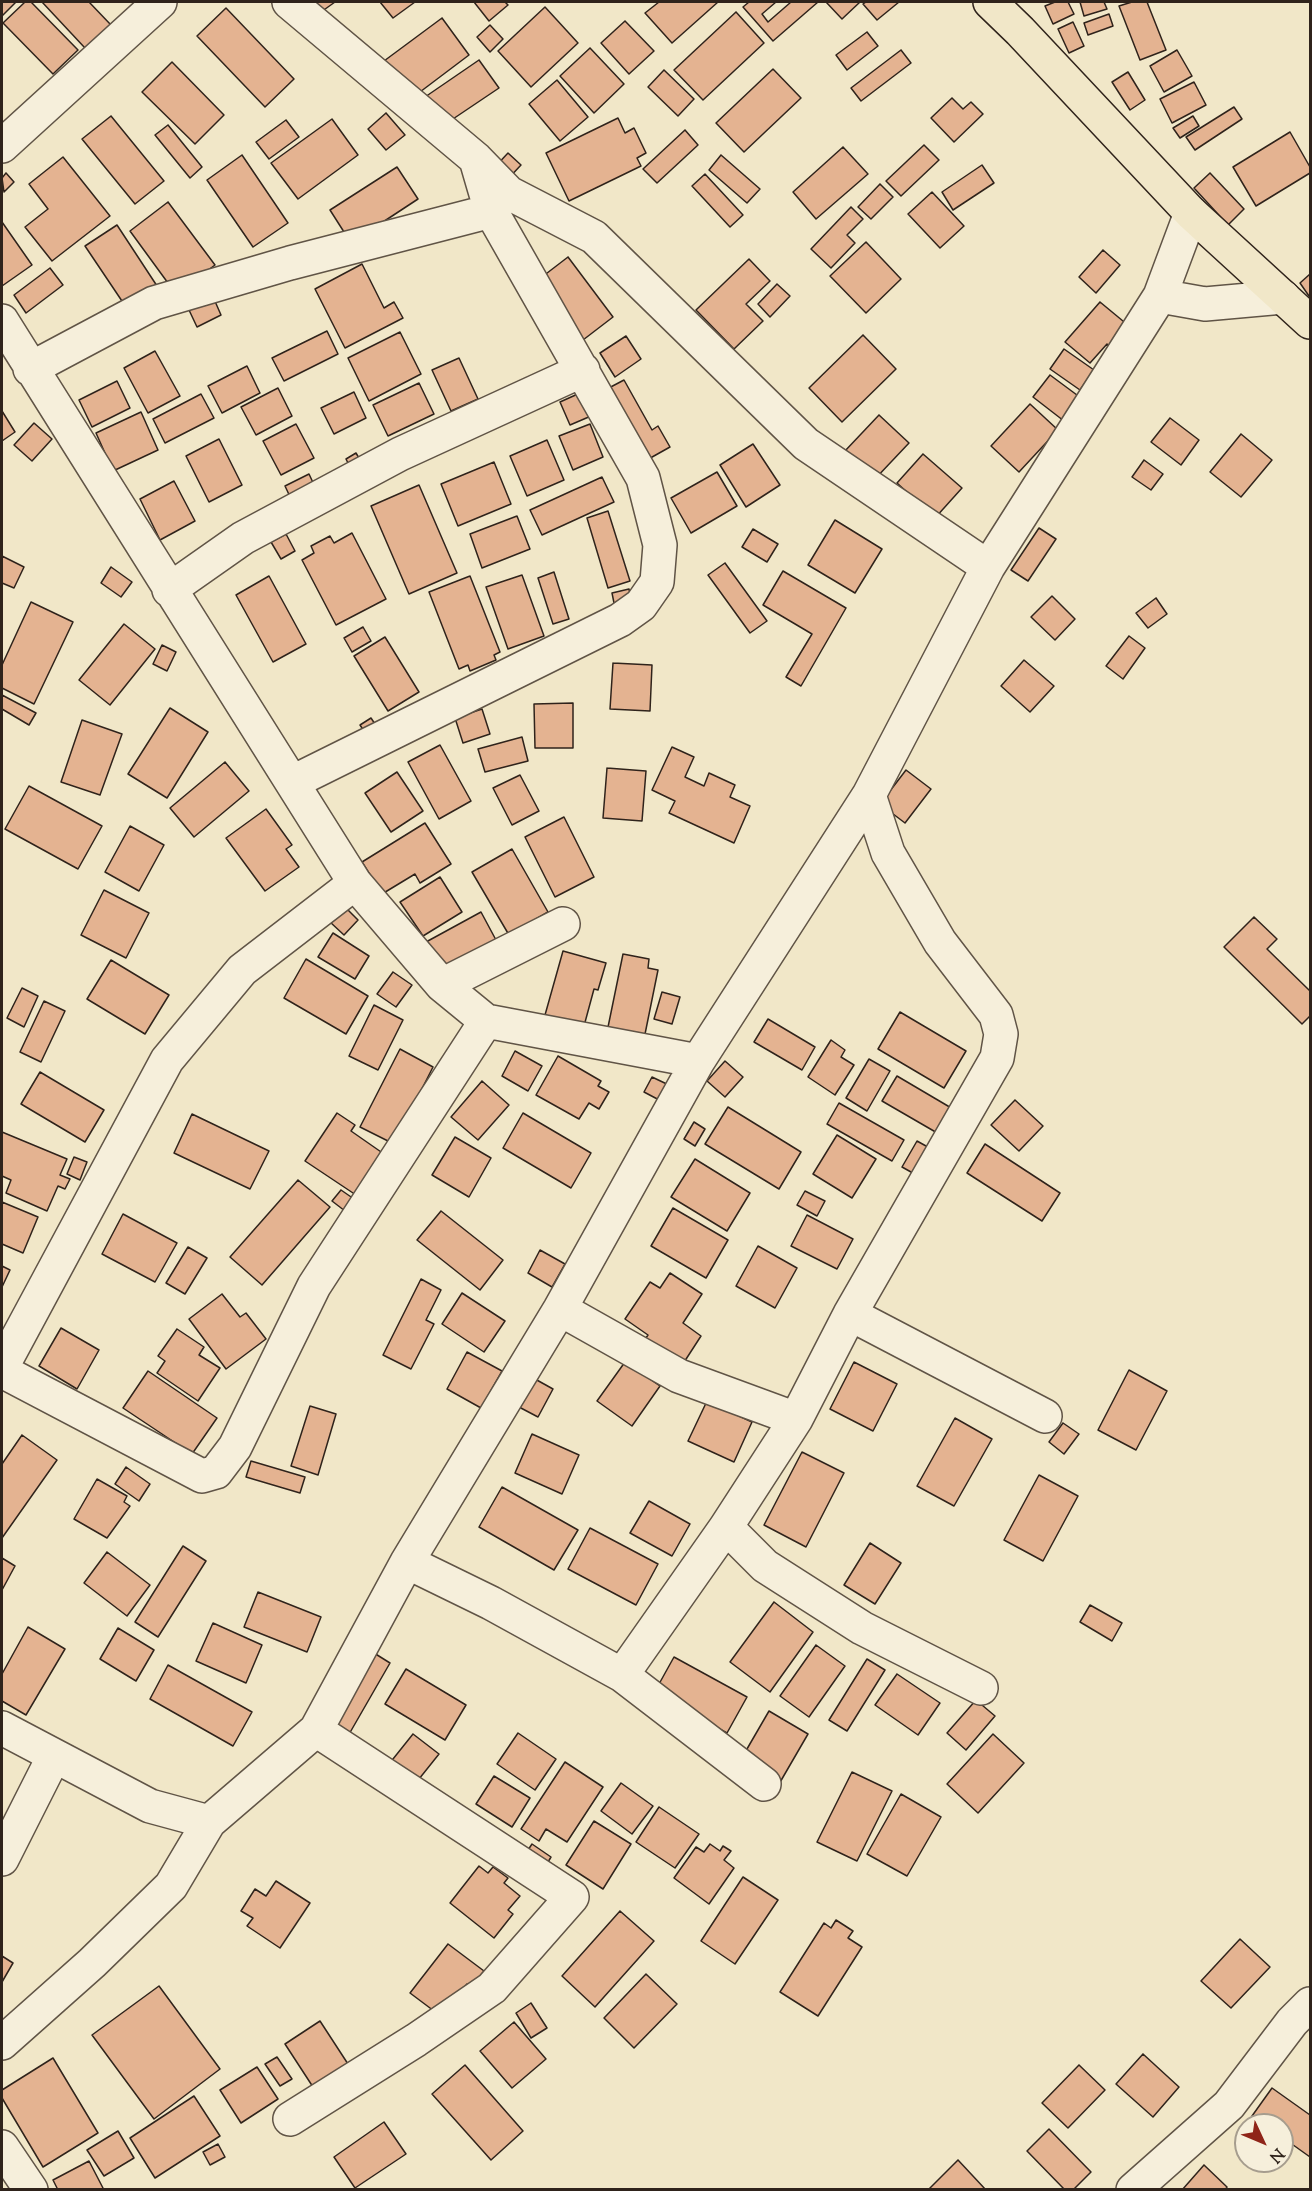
<!DOCTYPE html>
<html>
<head>
<meta charset="utf-8">
<style>
	body { margin:0 }
	#map { position:relative; width:1312px; height:2191px; overflow:hidden; background:#f1e7c8; font-family:"Sorts Mill Goudy",serif }
	canvas { display:block }
	.frame { position:absolute; inset:0; border:3px solid #2f231b; pointer-events:none }
	.north { position:absolute; left:1234px; top:2113px; width:60px; height:60px; box-sizing:border-box; background:#f6efdb; border:2px solid #a69d8e; border-radius:50%; rotate:134deg; font-size:16px; font-weight:700; line-height:24px; text-align:center; color:#2f231b }
	.north::after { content:''; display:block; margin:auto; width:21px; height:27px; background:#8f2418; clip-path:polygon(50% 0,100% 100%,50% 72%,0 100%) }
</style>
</head>
<body>
<div id="map">
<canvas width="1312" height="2191"></canvas>
<div class="frame"></div>
<div class="north">N</div>
</div>
<script>
const ctx = document.querySelector('canvas').getContext('2d');
ctx.lineJoin = 'round';
function paint(path, color) { ctx.fillStyle = color; ctx.fill(path, 'evenodd'); }
const shape = rows => new Path2D(rows.map(r => 'M' + r).join(''));
function trace(path, color, width, dash) { ctx.strokeStyle = color; ctx.lineWidth = width; ctx.lineCap = dash ? 'butt' : 'round'; ctx.setLineDash(dash || []); ctx.stroke(path); }
const building = shape([
	[2,2,16,2,2,16,2,2],
	[25,2,31,2,78,50,53,74,3,23,25,2],
	[42,2,89,2,111,25,85,48,42,2],
	[302,2,335,2,321,12,302,2],
	[380,2,415,2,393,18,380,2],
	[474,2,505,2,508,5,489,21,474,2],
	[659,2,718,2,672,43,645,13,659,2],
	[749,2,776,2,762,14,768,22,791,2,818,2,773,41,743,7,749,2],
	[826,2,860,2,842,19,826,2],
	[866,2,899,2,877,20,863,4,866,2],
	[1055,2,1068,2,1074,14,1053,24,1045,6,1055,2],
	[1080,2,1104,2,1107,9,1084,16,1080,2],
	[1132,2,1147,2,1166,50,1140,60,1119,6,1132,2],
	[545,7,578,43,531,87,498,51,545,7],
	[226,8,294,79,265,107,197,36,226,8],
	[736,12,764,43,703,100,674,70,736,12],
	[1109,14,1113,26,1088,35,1084,23,1109,14],
	[442,18,469,55,412,98,384,61,442,18],
	[625,21,654,51,629,74,601,43,625,21],
	[1073,22,1084,46,1069,53,1058,29,1073,22],
	[490,25,503,39,490,52,477,37,490,25],
	[867,32,878,46,847,70,836,55,867,32],
	[590,48,624,84,594,113,560,76,590,48],
	[901,50,911,63,861,101,851,88,901,50],
	[1177,50,1192,76,1164,92,1150,66,1177,50],
	[479,60,499,88,444,125,425,97,479,60],
	[172,62,224,115,195,144,142,92,172,62],
	[773,69,801,98,744,152,716,123,773,69],
	[664,70,694,99,678,116,648,87,664,70],
	[1128,72,1145,100,1130,110,1112,82,1128,72],
	[557,80,588,117,560,141,529,104,557,80],
	[1194,82,1206,105,1172,123,1160,99,1194,82],
	[952,98,963,109,971,102,983,114,954,142,931,118,952,98],
	[1234,107,1242,119,1195,150,1186,137,1234,107],
	[386,113,405,135,386,150,368,129,386,113],
	[111,116,164,181,135,204,82,139,111,116],
	[1193,116,1199,126,1180,138,1173,128,1193,116],
	[618,118,625,133,634,128,646,153,637,158,641,166,569,201,546,153,618,118],
	[332,119,358,155,298,199,271,163,332,119],
	[286,120,299,137,269,159,256,142,286,120],
	[168,125,202,167,190,178,155,135,168,125],
	[685,130,698,145,657,183,643,169,685,130],
	[1290,132,1310,167,1310,173,1256,206,1233,167,1290,132],
	[924,145,939,160,901,196,886,181,924,145],
	[843,147,868,174,816,219,793,192,843,147],
	[508,153,521,165,506,181,493,169,508,153],
	[242,155,288,223,253,247,207,180,242,155],
	[721,155,760,189,747,203,709,170,721,155],
	[63,157,110,216,52,261,25,227,48,209,29,184,63,157],
	[982,165,994,183,953,210,942,192,982,165],
	[397,167,418,199,351,243,330,210,397,167],
	[6,173,14,182,4,192,2,178,6,173],
	[1210,173,1244,209,1228,225,1194,188,1210,173],
	[705,174,743,215,730,227,692,186,705,174],
	[880,184,893,197,871,219,858,207,880,184],
	[932,192,964,226,940,248,908,214,932,192],
	[168,202,215,265,176,294,130,231,168,202],
	[851,207,863,219,847,235,855,243,831,268,811,249,851,207],
	[2,222,32,265,2,286,2,222],
	[117,225,159,289,128,310,85,246,117,225],
	[866,242,901,279,866,313,830,276,866,242],
	[1103,250,1120,265,1096,293,1079,277,1103,250],
	[568,257,613,317,583,340,538,280,568,257],
	[749,259,770,281,746,304,763,321,734,349,696,310,749,259],
	[362,264,384,308,394,302,403,318,345,348,315,289,362,264],
	[50,268,63,285,26,313,14,295,50,268],
	[1310,274,1310,295,1309,296,1300,283,1310,274],
	[777,284,790,296,770,317,758,304,777,284],
	[214,299,221,315,197,327,189,310,214,299],
	[1100,302,1129,326,1110,347,1107,344,1090,363,1065,342,1100,302],
	[327,331,338,354,284,381,272,358,327,331],
	[400,332,421,374,369,401,348,358,400,332],
	[863,335,896,369,842,422,809,388,863,335],
	[626,336,641,359,615,377,600,353,626,336],
	[1064,349,1094,370,1080,390,1050,369,1064,349],
	[155,351,180,396,148,413,124,368,155,351],
	[459,358,478,399,451,411,432,370,459,358],
	[247,366,260,393,222,413,208,386,247,366],
	[1050,375,1081,398,1064,421,1033,397,1050,375],
	[624,380,652,430,658,426,670,447,645,461,605,390,624,380],
	[117,381,130,408,92,427,79,400,117,381],
	[419,383,434,414,388,436,373,405,419,383],
	[278,388,292,416,256,435,241,407,278,388],
	[354,392,366,418,334,434,321,408,354,392],
	[580,393,591,416,570,425,560,402,580,393],
	[201,394,214,418,165,443,153,419,201,394],
	[1030,404,1058,430,1019,472,991,446,1030,404],
	[2,411,15,432,2,441,2,411],
	[141,412,158,450,113,471,96,433,141,412],
	[879,415,909,443,874,480,844,452,879,415],
	[1170,418,1199,440,1181,465,1151,442,1170,418],
	[34,423,52,439,32,461,14,445,34,423],
	[296,424,314,458,281,475,263,441,296,424],
	[590,424,603,457,573,470,559,436,590,424],
	[1241,434,1272,460,1241,497,1210,472,1241,434],
	[219,439,242,485,209,502,186,456,219,439],
	[547,440,564,480,527,496,510,456,547,440],
	[753,444,780,485,746,507,720,465,753,444],
	[356,453,363,465,352,471,346,459,356,453],
	[923,454,962,488,935,518,897,483,923,454],
	[1144,460,1163,474,1151,490,1132,477,1144,460],
	[494,462,511,504,458,526,441,484,494,462],
	[717,472,737,506,691,533,671,498,717,472],
	[309,474,316,489,292,501,285,486,309,474],
	[602,477,614,502,542,535,530,510,602,477],
	[174,481,195,521,160,540,140,499,174,481],
	[419,485,457,573,409,594,371,506,419,485],
	[608,511,630,581,608,588,587,518,608,511],
	[517,516,530,549,482,568,470,534,517,516],
	[835,520,882,549,855,593,808,565,835,520],
	[1039,528,1056,539,1028,581,1011,570,1039,528],
	[753,529,778,544,767,562,742,547,753,529],
	[352,533,386,599,336,625,302,560,314,553,311,546,330,536,334,543,352,533],
	[286,534,295,551,281,559,271,542,286,534],
	[2,556,24,567,14,588,2,583,2,556],
	[725,563,767,621,750,633,708,575,725,563],
	[111,567,132,582,121,597,101,583,111,567],
	[783,571,846,608,801,686,786,677,812,634,763,605,783,571],
	[554,572,569,619,553,624,538,578,554,572],
	[522,575,544,636,508,649,486,587,522,575],
	[269,576,306,644,273,662,236,595,269,576],
	[470,576,500,652,494,655,496,660,470,671,468,665,459,669,429,592,470,576],
	[629,589,632,604,615,608,612,593,629,589],
	[1052,596,1075,619,1055,640,1031,617,1052,596],
	[1156,598,1167,614,1148,628,1136,613,1156,598],
	[31,602,73,622,34,704,2,688,2,665,31,602],
	[124,624,155,649,110,705,79,680,124,624],
	[363,627,371,641,352,652,344,638,363,627],
	[1129,636,1145,648,1123,679,1106,666,1129,636],
	[385,637,419,692,388,711,354,656,385,637],
	[162,645,176,652,167,671,153,664,162,645],
	[1024,660,1054,686,1030,712,1001,686,1024,660],
	[613,663,652,665,650,711,610,709,613,663],
	[2,695,36,713,29,725,2,709,2,695],
	[573,703,573,748,535,748,534,704,573,703],
	[170,708,208,732,167,798,128,774,170,708],
	[482,709,490,734,463,743,455,718,482,709],
	[371,718,381,733,370,740,360,725,371,718],
	[82,720,122,734,100,795,61,782,82,720],
	[522,737,528,761,485,772,478,749,522,737],
	[440,745,471,801,439,819,408,762,440,745],
	[672,747,694,757,685,777,704,786,709,773,735,785,730,797,750,806,734,843,669,813,675,801,652,790,672,747],
	[225,762,249,791,194,837,170,808,225,762],
	[607,768,646,771,642,821,603,818,607,768],
	[906,770,931,789,905,823,880,804,906,770],
	[397,772,423,811,391,832,365,793,397,772],
	[520,775,539,811,512,825,493,788,520,775],
	[29,786,102,826,78,869,5,829,29,786],
	[266,809,292,845,286,849,299,867,265,891,226,838,266,809],
	[564,817,594,877,555,897,525,837,564,817],
	[425,823,451,864,420,883,415,874,382,894,362,862,425,823],
	[130,826,164,845,139,891,105,872,130,826],
	[512,849,548,912,509,935,472,872,512,849],
	[440,877,462,912,423,936,400,902,440,877],
	[104,890,149,913,126,958,81,935,104,890],
	[345,907,358,920,344,935,330,922,345,907],
	[481,912,496,940,441,970,426,942,481,912],
	[1254,917,1277,939,1267,949,1310,991,1310,1016,1302,1024,1224,947,1254,917],
	[333,933,369,956,355,979,318,957,333,933],
	[563,951,606,963,598,990,594,989,584,1026,545,1015,563,951],
	[623,954,649,959,648,968,658,970,644,1039,607,1032,623,954],
	[306,959,368,996,346,1034,284,998,306,959],
	[111,960,169,995,145,1034,87,999,111,960],
	[393,972,412,985,396,1007,377,994,393,972],
	[22,988,38,996,24,1027,7,1018,22,988],
	[662,992,680,997,672,1024,654,1019,662,992],
	[44,1001,65,1011,41,1062,20,1052,44,1001],
	[374,1005,403,1020,378,1070,349,1056,374,1005],
	[900,1012,966,1051,944,1088,878,1049,900,1012],
	[768,1019,815,1047,802,1070,754,1042,768,1019],
	[831,1040,845,1050,841,1057,854,1065,835,1095,808,1077,831,1040],
	[400,1049,433,1067,394,1144,360,1127,400,1049],
	[515,1051,542,1066,528,1091,502,1076,515,1051],
	[558,1056,601,1081,598,1086,609,1092,599,1109,589,1103,579,1119,536,1095,558,1056],
	[869,1059,890,1071,867,1111,846,1098,869,1059],
	[725,1061,743,1077,725,1097,707,1081,725,1061],
	[40,1072,104,1110,85,1142,21,1104,40,1072],
	[897,1076,953,1109,939,1134,882,1101,897,1076],
	[652,1077,671,1086,663,1102,644,1092,652,1077],
	[482,1081,509,1105,478,1140,451,1117,482,1081],
	[1015,1100,1043,1126,1019,1151,991,1125,1015,1100],
	[839,1103,904,1140,892,1161,827,1124,839,1103],
	[728,1107,801,1152,779,1189,705,1144,728,1107],
	[337,1113,355,1125,351,1131,384,1154,356,1195,305,1161,337,1113],
	[523,1113,591,1153,571,1188,503,1148,523,1113],
	[192,1114,269,1151,250,1189,174,1153,192,1114],
	[694,1122,705,1129,695,1146,684,1139,694,1122],
	[2,1132,67,1159,60,1175,70,1179,65,1189,58,1186,47,1211,6,1193,11,1180,2,1176,2,1132],
	[837,1135,876,1159,852,1198,813,1174,837,1135],
	[455,1137,491,1158,469,1197,432,1175,455,1137],
	[917,1141,935,1151,920,1177,902,1167,917,1141],
	[985,1144,1060,1193,1042,1221,967,1173,985,1144],
	[74,1157,87,1162,80,1180,67,1174,74,1157],
	[695,1159,750,1193,727,1231,671,1197,695,1159],
	[298,1180,330,1207,262,1285,230,1257,298,1180],
	[341,1190,354,1199,345,1211,332,1201,341,1190],
	[805,1191,825,1201,817,1216,797,1205,805,1191],
	[2,1202,38,1217,23,1253,2,1244,2,1202],
	[673,1208,728,1240,706,1278,651,1246,673,1208],
	[441,1211,503,1260,480,1290,417,1240,441,1211],
	[123,1214,177,1243,155,1282,102,1254,123,1214],
	[807,1215,853,1239,837,1269,791,1246,807,1215],
	[758,1246,797,1268,775,1308,736,1286,758,1246],
	[188,1247,207,1258,185,1294,166,1283,188,1247],
	[540,1250,565,1264,552,1287,528,1273,540,1250],
	[2,1266,10,1270,2,1287,2,1266],
	[670,1273,702,1294,683,1323,701,1336,679,1370,641,1345,648,1335,625,1319,650,1282,660,1288,670,1273],
	[421,1279,441,1290,426,1320,434,1324,411,1369,383,1355,421,1279],
	[462,1293,505,1321,484,1352,442,1324,462,1293],
	[222,1294,240,1317,246,1313,266,1339,226,1369,189,1319,222,1294],
	[61,1328,99,1350,77,1389,39,1366,61,1328],
	[177,1329,204,1347,199,1355,220,1368,198,1401,157,1373,165,1361,158,1356,177,1329],
	[467,1352,502,1371,481,1408,447,1389,467,1352],
	[625,1362,660,1386,632,1426,597,1401,625,1362],
	[854,1362,897,1384,873,1431,830,1409,854,1362],
	[1129,1370,1167,1391,1136,1450,1098,1430,1129,1370],
	[148,1371,217,1418,192,1454,123,1408,148,1371],
	[535,1379,553,1389,538,1417,519,1407,535,1379],
	[707,1401,752,1422,734,1462,688,1441,707,1401],
	[310,1406,336,1414,318,1475,291,1466,310,1406],
	[955,1418,992,1439,954,1506,917,1486,955,1418],
	[1063,1423,1079,1434,1064,1454,1049,1442,1063,1423],
	[532,1434,579,1455,562,1494,515,1473,532,1434],
	[22,1435,57,1460,2,1538,2,1464,22,1435],
	[802,1452,844,1473,806,1547,764,1525,802,1452],
	[251,1461,305,1477,300,1493,246,1477,251,1461],
	[126,1467,150,1484,139,1501,115,1484,126,1467],
	[1039,1475,1078,1496,1043,1561,1004,1540,1039,1475],
	[97,1479,127,1496,124,1502,130,1506,107,1538,74,1519,97,1479],
	[502,1487,578,1530,554,1570,479,1527,502,1487],
	[649,1501,690,1524,672,1556,630,1533,649,1501],
	[590,1528,658,1564,636,1605,568,1569,590,1528],
	[870,1543,901,1563,875,1604,844,1585,870,1543],
	[183,1546,206,1561,158,1637,135,1622,183,1546],
	[107,1552,150,1585,127,1616,84,1583,107,1552],
	[2,1558,15,1566,2,1590,2,1558],
	[258,1592,321,1617,307,1652,244,1627,258,1592],
	[774,1602,813,1632,770,1692,730,1662,774,1602],
	[1090,1605,1122,1623,1112,1641,1080,1622,1090,1605],
	[213,1623,262,1645,246,1683,196,1661,213,1623],
	[28,1627,65,1649,26,1715,2,1701,2,1674,28,1627],
	[118,1628,154,1650,136,1681,100,1659,118,1628],
	[816,1645,845,1666,809,1717,780,1696,816,1645],
	[374,1653,390,1663,348,1736,331,1726,374,1653],
	[674,1657,747,1697,727,1733,654,1693,674,1657],
	[867,1659,885,1670,847,1731,829,1720,867,1659],
	[168,1665,252,1712,233,1746,150,1699,168,1665],
	[406,1669,466,1705,445,1740,385,1704,406,1669],
	[897,1674,940,1703,918,1735,875,1705,897,1674],
	[976,1700,995,1716,966,1750,947,1733,976,1700],
	[769,1711,808,1734,779,1784,740,1761,769,1711],
	[518,1733,556,1759,535,1790,497,1764,518,1733],
	[413,1734,439,1754,415,1784,389,1764,413,1734],
	[993,1734,1024,1763,978,1813,947,1784,993,1734],
	[565,1762,603,1787,567,1842,546,1829,539,1841,521,1829,565,1762],
	[852,1772,892,1791,857,1861,817,1842,852,1772],
	[494,1776,530,1798,512,1827,476,1804,494,1776],
	[621,1783,653,1806,632,1834,601,1811,621,1783],
	[901,1794,941,1817,907,1876,867,1854,901,1794],
	[659,1807,699,1834,675,1868,636,1842,659,1807],
	[594,1821,631,1844,603,1889,566,1865,594,1821],
	[532,1844,551,1857,544,1869,524,1856,532,1844],
	[710,1844,720,1851,723,1846,731,1851,724,1860,734,1868,709,1904,674,1878,696,1847,704,1852,710,1844],
	[479,1866,488,1873,493,1867,508,1878,504,1883,520,1896,508,1910,513,1914,494,1938,450,1903,479,1866],
	[743,1877,778,1900,735,1964,701,1941,743,1877],
	[276,1881,310,1903,280,1948,247,1926,253,1918,241,1911,255,1889,266,1896,276,1881],
	[620,1911,654,1941,595,2007,562,1976,620,1911],
	[836,1920,853,1931,848,1938,862,1947,818,2016,780,1992,824,1923,831,1928,836,1920],
	[1240,1939,1270,1967,1231,2008,1201,1981,1240,1939],
	[448,1944,484,1971,471,1987,467,1984,442,2017,410,1993,448,1944],
	[2,1956,13,1963,2,1982,2,1956],
	[646,1974,677,2004,634,2048,604,2018,646,1974],
	[159,1986,220,2069,154,2119,92,2035,159,1986],
	[531,2003,547,2028,531,2038,516,2013,531,2003],
	[320,2021,348,2064,313,2087,285,2044,320,2021],
	[514,2022,546,2059,512,2088,480,2051,514,2022],
	[1143,2054,1179,2087,1153,2117,1116,2084,1143,2054],
	[277,2057,292,2079,280,2086,265,2064,277,2057],
	[53,2058,98,2133,43,2167,2,2098,2,2090,53,2058],
	[465,2065,523,2131,491,2160,432,2094,465,2065],
	[1079,2065,1105,2090,1068,2128,1042,2103,1079,2065],
	[257,2067,278,2099,241,2123,220,2090,257,2067],
	[1272,2088,1310,2115,1310,2157,1282,2137,1282,2125,1264,2125,1252,2116,1272,2088],
	[194,2096,220,2136,155,2178,130,2138,194,2096],
	[384,2122,406,2154,355,2188,334,2157,384,2122],
	[1049,2129,1091,2172,1073,2190,1065,2190,1027,2151,1049,2129],
	[118,2131,134,2158,104,2176,87,2150,118,2131],
	[218,2144,225,2157,210,2165,203,2152,218,2144],
	[958,2160,986,2190,928,2190,958,2160],
	[89,2161,104,2190,58,2190,53,2180,89,2161],
	[1204,2165,1227,2187,1225,2190,1182,2190,1204,2165]
]);
const minor = shape([
	[289,2,476,159,509,193,594,237,806,444,988,567],
	[2,146,160,2],
	[1160,296,1205,304,1283,297],
	[2,321,355,883,442,985,486,1021,698,1061],
	[30,369,154,303,290,263,491,211],
	[169,590,243,538,400,454,583,370],
	[293,782,620,620,641,605,657,582,660,545,643,478,491,211,477,163],
	[442,985,563,924],
	[560,1309,679,1376,796,1419],
	[850,1314,1045,1416],
	[2,1367,167,1060,242,970,355,883],
	[2,1371,202,1476,216,1472,235,1447,314,1286,486,1021],
	[726,1527,765,1566,862,1628,981,1688],
	[407,1562,491,1603,622,1675,764,1784],
	[622,1675,726,1527,796,1419,850,1314,997,1058,1001,1034,996,1015,940,942,888,853,869,795],
	[2,1728,150,1806,209,1822],
	[2,1859,54,1756],
	[2,2043,92,1963,171,1886,209,1822,316,1730,407,1562,560,1309,698,1061,869,795,988,567,1160,296,1191,213],
	[290,2119,416,2040,492,1988,572,1897,316,1730],
	[2,2147,31,2190],
	[1133,2190,1229,2105,1292,2022,1310,2004]
]);
const major = shape([
	[990,2,1020,31,1191,213,1310,322]
]);
paint(building, '#e4b391');
trace(building, '#2f231b', 1.5);
trace(minor, '#605446', 36);
trace(major, '#2f231b', 36);
trace(minor, '#f6efdb', 33);
trace(major, '#f1e7c8', 33);
</script>
</body>
</html>
